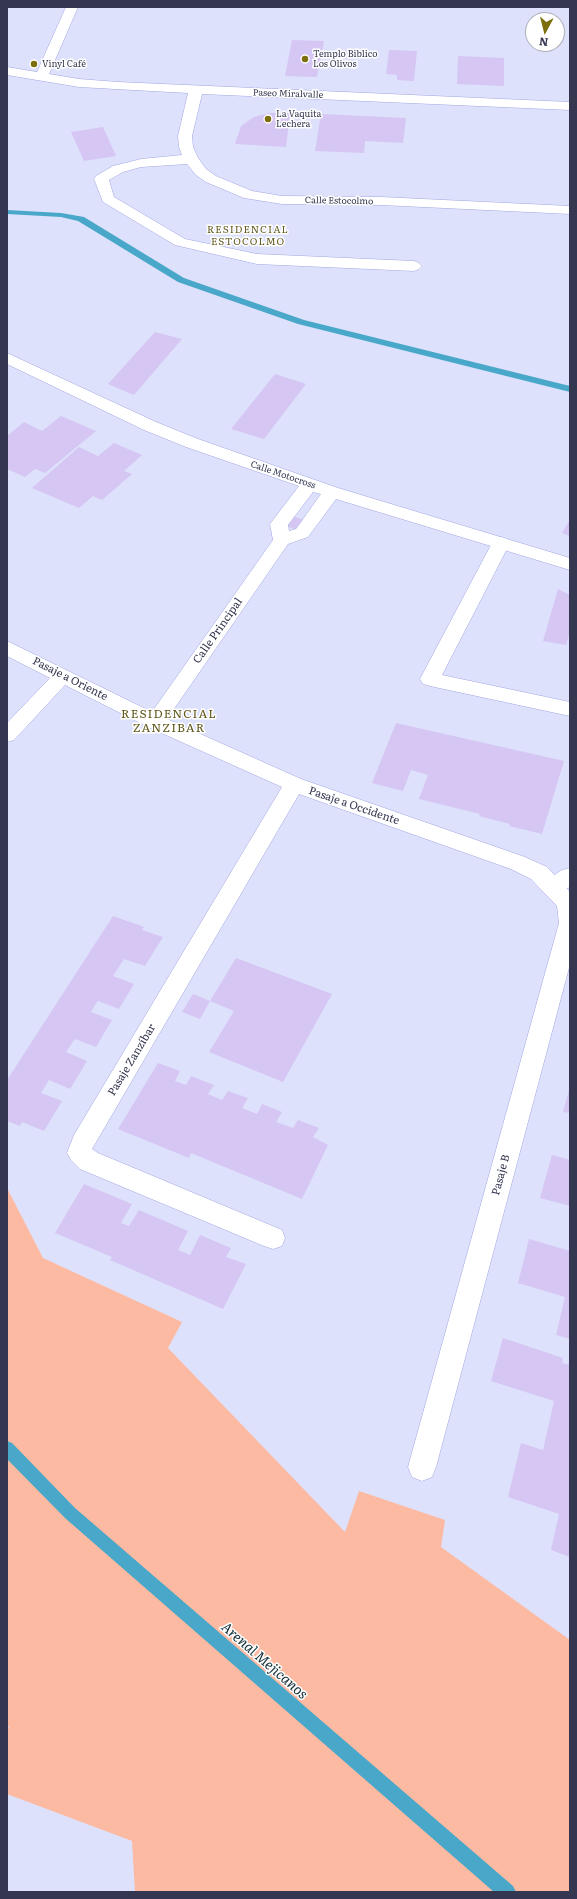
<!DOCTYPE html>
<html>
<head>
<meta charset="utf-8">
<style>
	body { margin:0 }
	#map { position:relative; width:577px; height:1899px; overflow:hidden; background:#dee1fb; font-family:Literata,serif }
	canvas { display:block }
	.frame { position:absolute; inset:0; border:8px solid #353750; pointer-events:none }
	.north { position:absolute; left:525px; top:12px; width:40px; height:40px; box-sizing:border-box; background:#fff; border:1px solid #aeafb9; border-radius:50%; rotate:187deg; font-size:11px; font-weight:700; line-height:16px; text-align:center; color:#353750 }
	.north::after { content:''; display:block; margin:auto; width:14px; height:18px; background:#7c6e0c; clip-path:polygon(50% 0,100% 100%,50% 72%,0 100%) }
</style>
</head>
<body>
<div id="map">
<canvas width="577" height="1899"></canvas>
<div class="frame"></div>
<div class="north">N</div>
</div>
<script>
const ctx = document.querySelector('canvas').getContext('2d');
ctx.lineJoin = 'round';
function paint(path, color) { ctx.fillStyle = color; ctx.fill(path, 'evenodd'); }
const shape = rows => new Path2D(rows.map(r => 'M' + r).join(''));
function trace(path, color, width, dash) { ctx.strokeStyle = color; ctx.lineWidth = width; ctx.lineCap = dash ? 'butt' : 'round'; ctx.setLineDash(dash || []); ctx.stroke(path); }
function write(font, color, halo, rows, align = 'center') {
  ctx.font = font + ' Literata,serif'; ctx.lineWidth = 3; ctx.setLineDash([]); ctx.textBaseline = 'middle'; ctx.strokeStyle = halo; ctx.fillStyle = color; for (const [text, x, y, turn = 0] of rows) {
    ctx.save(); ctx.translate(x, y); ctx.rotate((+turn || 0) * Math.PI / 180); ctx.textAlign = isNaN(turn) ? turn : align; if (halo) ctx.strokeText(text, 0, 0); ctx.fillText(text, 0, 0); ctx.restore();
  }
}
const green = shape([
	[7,1188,43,1258,182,1322,168,1348,345,1532,359,1491,445,1520,441,1547,570,1640,570,1892,135,1892,132,1841,7,1794,7,1732,9,1727,7,1726]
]);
const stream = shape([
	[7,210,61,213,84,217,184,278,304,320,570,386,570,392,298,324,178,282,78,221,61,217,7,214,7,210],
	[7,1441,12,1443,75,1508,513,1886,516,1892,494,1892,65,1518,7,1459,7,1441]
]);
const building = shape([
	[292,40,324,41,317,77,285,76],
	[389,50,417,51,414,81,397,80,397,75,386,74],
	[458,56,504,58,504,86,457,84],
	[269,113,290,113,286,147,235,144,241,126,254,117],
	[321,114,406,118,403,143,365,141,364,153,315,151],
	[103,127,116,156,84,161,71,132],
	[155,332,182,339,134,395,108,384],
	[275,374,306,384,264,439,231,429],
	[61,416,96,431,45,473,35,469,25,477,7,469,7,436,24,422,42,431],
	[114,443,142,455,124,471,132,474,102,500,93,496,79,508,32,488,79,447,98,456],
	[293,516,304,520,297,530,286,526],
	[570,520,570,536,562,533],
	[558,589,570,595,570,632,566,645,543,641],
	[396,723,564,761,542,834,509,826,510,824,479,816,480,814,419,799,428,775,411,770,403,791,372,783],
	[113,916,144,927,142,930,163,937,145,966,124,959,113,976,134,984,119,1009,98,1001,95,1005,91,1012,112,1020,96,1047,75,1039,66,1052,87,1061,70,1089,49,1080,41,1093,62,1101,44,1131,22,1122,20,1126,7,1121,7,1080],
	[236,958,332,994,283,1082,209,1052,234,1011,210,1001],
	[193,994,210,1001,200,1019,182,1012],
	[158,1063,180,1071,175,1081,186,1085,191,1076,214,1085,208,1094,222,1100,228,1091,248,1098,242,1108,257,1114,262,1104,282,1112,276,1122,293,1128,298,1120,319,1128,313,1137,328,1145,302,1199,191,1153,189,1158,118,1129],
	[570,1087,570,1113,563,1112],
	[552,1155,570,1160,570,1206,540,1198],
	[84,1184,132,1204,121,1223,129,1226,139,1210,188,1231,178,1250,183,1252,190,1255,200,1235,231,1248,226,1257,246,1264,223,1309,110,1260,112,1257,55,1233],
	[529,1239,570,1251,570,1339,556,1335,565,1297,518,1283],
	[503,1338,563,1358,562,1363,570,1365,570,1557,551,1550,559,1514,508,1497,521,1443,543,1450,554,1401,491,1381]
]);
const service = shape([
	[501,537,507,539,510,543,442,675,570,702,570,716,430,686,423,684,420,679,492,543,495,539,501,537],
	[570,868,570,887,553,895,545,893,542,887,545,881,562,870,570,868]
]);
const minor = shape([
	[66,7,78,7,49,74,79,79,118,82,570,102,570,110,202,94,192,136,193,147,198,158,206,169,216,176,252,191,282,196,381,197,570,206,570,214,381,205,282,204,244,198,206,182,196,175,187,164,141,167,123,172,109,180,114,197,185,239,257,254,414,261,419,263,422,266,419,269,414,271,257,264,175,245,103,202,94,179,96,176,113,166,141,159,182,155,179,147,178,136,188,93,79,87,7,75,7,67,37,72,66,7],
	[7,353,156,422,198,439,338,488,570,558,570,570,336,499,308,537,288,544,167,719,301,779,525,857,547,867,570,892,570,964,436,1467,432,1477,422,1481,412,1477,408,1467,559,923,557,906,531,879,511,869,299,794,92,1149,98,1153,282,1230,285,1238,282,1246,273,1249,264,1246,80,1169,71,1160,67,1153,74,1135,282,787,148,727,65,685,14,740,7,742,7,723,50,678,7,656,7,641,152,712,273,540,270,524,299,486,186,447,144,430,7,364,7,353],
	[313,492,321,494,296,529,289,531,288,525,313,492]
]);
const markers = [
	[305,59,4,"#7c6e0c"],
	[34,64,4,"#7c6e0c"],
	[268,119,4,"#7c6e0c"]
];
const farPoinames = [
	["Templo Biblico",313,54],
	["Los Olivos",313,64],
	["Vinyl Café",42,64],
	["La Vaquita",276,114],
	["Lechera",276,124]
];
const farStreetnames = [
	["Paseo Miralvalle",288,94,2],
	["Calle Estocolmo",339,201,1],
	["Calle Motocross",283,475,19]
];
const farNeighbourhoodnames = [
	["RESIDENCIAL",248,230],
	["ESTOCOLMO",248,242]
];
const streetNames = [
	["Calle Principal",218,631,-55],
	["Pasaje a Oriente",70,679,27],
	["Pasaje a Occidente",354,806,19],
	["Pasaje Zanzíbar",132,1060,-59],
	["Pasaje B",501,1175,-75]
];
const neighbourhoodNames = [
	["RESIDENCIAL",169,714],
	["ZANZIBAR",169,728]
];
const nearWaternames = [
	["Arenal Mejicanos",264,1661,41]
];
paint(green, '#fdbaa2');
paint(stream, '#49a7c9');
paint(building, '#d5c6f3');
trace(service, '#a1a6e3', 1);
trace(minor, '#a1a6e3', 1);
paint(service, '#fff');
paint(minor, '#fff');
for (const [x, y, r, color] of markers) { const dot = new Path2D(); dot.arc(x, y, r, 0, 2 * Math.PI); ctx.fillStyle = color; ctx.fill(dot); trace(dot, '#fff', 1.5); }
write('9px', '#353750', '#fff', farPoinames, 'left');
write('9px', '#353750', '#fff', farStreetnames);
ctx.letterSpacing = '1px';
write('10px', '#62591c', '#fff', farNeighbourhoodnames);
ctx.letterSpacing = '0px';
write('11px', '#353750', '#fff', streetNames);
ctx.letterSpacing = '1px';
write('12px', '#62591c', '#fff', neighbourhoodNames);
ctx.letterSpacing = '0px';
write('italic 14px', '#122f37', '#fff', nearWaternames);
</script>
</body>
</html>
